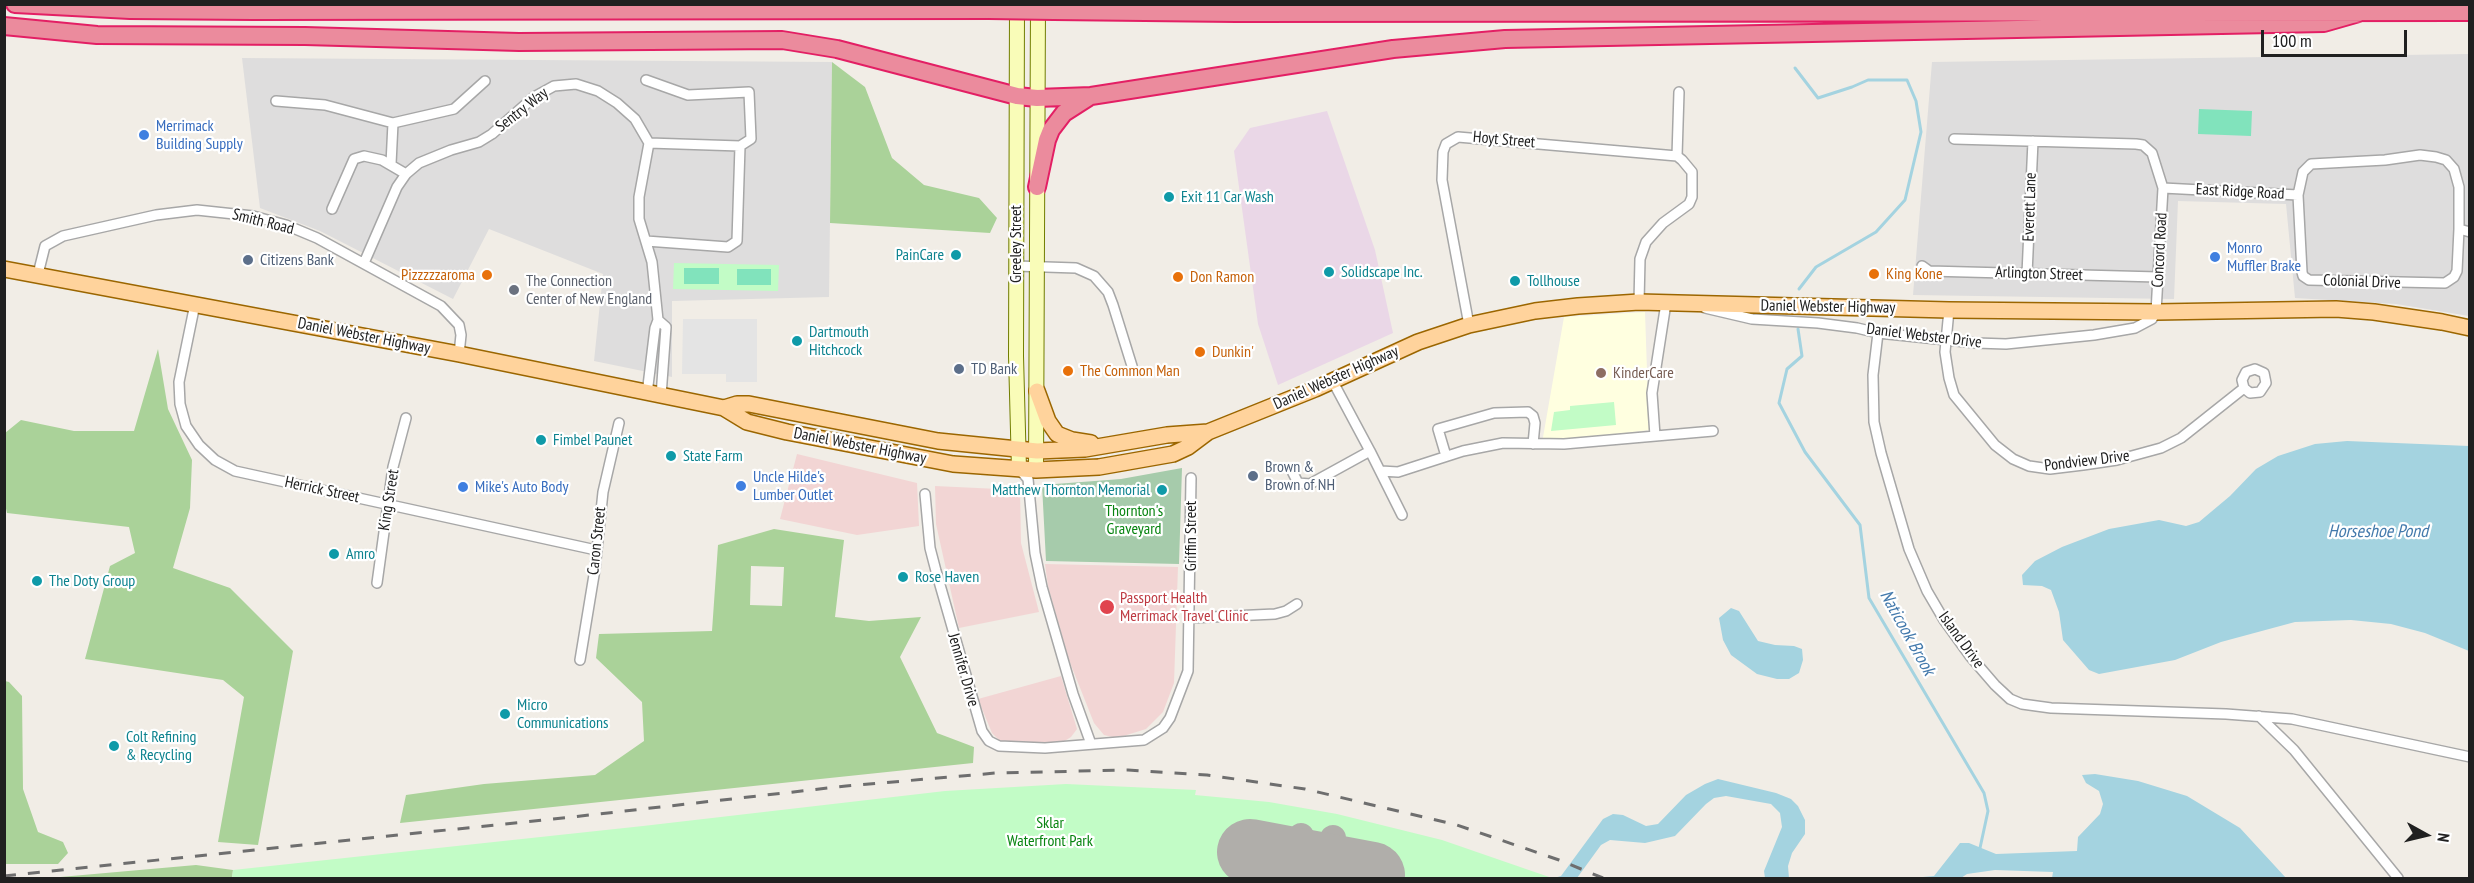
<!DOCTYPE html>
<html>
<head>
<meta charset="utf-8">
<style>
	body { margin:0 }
	#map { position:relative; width:2474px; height:883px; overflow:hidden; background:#f1ede6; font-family:"PT Sans Narrow",sans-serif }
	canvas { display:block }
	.frame { position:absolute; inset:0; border:6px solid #202020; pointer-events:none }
	.north { position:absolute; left:2396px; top:805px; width:60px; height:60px; -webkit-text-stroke:4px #fff; paint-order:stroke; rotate:98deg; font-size:16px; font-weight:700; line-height:24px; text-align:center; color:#202020 }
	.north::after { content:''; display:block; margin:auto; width:21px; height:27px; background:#202020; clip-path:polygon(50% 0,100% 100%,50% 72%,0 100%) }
	.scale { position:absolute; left:2261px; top:30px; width:146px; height:27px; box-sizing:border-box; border:3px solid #202020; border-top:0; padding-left:8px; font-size:18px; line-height:21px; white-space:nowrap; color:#202020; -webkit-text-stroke:4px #fff; paint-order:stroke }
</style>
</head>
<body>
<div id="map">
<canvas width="2474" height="883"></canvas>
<div class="frame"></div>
<div class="north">N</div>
<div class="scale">100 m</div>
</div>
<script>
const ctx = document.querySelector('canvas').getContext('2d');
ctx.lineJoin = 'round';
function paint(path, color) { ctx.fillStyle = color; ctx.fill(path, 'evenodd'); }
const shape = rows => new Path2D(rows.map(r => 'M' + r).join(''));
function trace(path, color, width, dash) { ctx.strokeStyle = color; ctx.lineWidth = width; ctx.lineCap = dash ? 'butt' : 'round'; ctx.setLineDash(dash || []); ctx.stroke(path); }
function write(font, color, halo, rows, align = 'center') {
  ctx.font = font + ' "PT Sans Narrow",sans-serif'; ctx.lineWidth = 4.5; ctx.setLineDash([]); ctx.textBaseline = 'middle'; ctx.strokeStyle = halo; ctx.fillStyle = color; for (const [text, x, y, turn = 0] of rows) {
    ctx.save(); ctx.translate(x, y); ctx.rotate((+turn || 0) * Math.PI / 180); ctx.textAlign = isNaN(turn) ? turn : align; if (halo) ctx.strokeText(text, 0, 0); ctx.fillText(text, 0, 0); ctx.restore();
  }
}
const residential = shape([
	[2469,54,2469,316,2396,304,2295,298,2286,204,2178,201,2174,299,1913,295,1932,62],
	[242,58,832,62,829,297,672,301,672,377,594,361,603,274,489,229,453,299,320,231,260,208]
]);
const commercial = shape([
	[797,454,917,483,919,526,857,535,780,519],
	[935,486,1020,490,1021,543,1039,612,959,628,936,524],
	[1045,564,1178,567,1174,683,1163,712,1146,729,1117,738,1104,735,1094,723,1069,660,1048,586],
	[1061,676,1077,729,1071,737,1063,742,1033,745,1007,743,999,740,992,733,978,699]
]);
const industrial = shape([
	[1327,111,1375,250,1393,333,1278,385,1258,324,1234,151,1250,128]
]);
const education = shape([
	[1645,312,1649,430,1542,443,1564,317]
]);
const forest = shape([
	[832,62,865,87,892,158,924,185,979,198,997,218,990,233,830,223],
	[158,349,168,409,192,460,190,508,173,568,230,588,293,651,258,845,218,842,244,697,223,680,85,659,110,566,135,553,129,527,7,513,5,504,5,433,21,420,74,431,134,431],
	[774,529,844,540,835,617,869,621,921,617,900,657,937,733,974,747,973,763,400,823,406,795,484,784,595,775,644,741,642,702,596,658,599,634,712,631,718,545],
	[751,566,784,567,782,606,750,605],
	[5,681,9,682,22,696,23,789,38,832,63,842,68,853,58,864,5,864],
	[196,865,233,870,232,878,49,878]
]);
const cemetery = shape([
	[1182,468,1179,564,1046,561,1042,485,1121,479]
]);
const park = shape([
	[674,263,779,265,778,291,673,289],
	[1614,402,1616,425,1551,431,1554,412,1570,410,1570,406],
	[1066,784,1196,790,1195,795,1269,802,1337,814,1442,840,1552,878,232,878,233,870,643,826,945,791]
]);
const pitch = shape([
	[2199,109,2252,111,2251,136,2198,134],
	[684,268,719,268,719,284,684,284],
	[737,269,771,269,771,285,737,285]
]);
const parking = shape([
	[683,319,757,319,757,382,726,382,726,374,682,374]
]);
const water = shape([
	[2347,441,2469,446,2469,651,2425,633,2391,624,2351,620,2295,622,2221,642,2175,660,2099,674,2089,670,2063,640,2059,612,2051,590,2042,586,2023,585,2022,575,2035,561,2062,547,2109,529,2159,520,2186,526,2199,522,2230,496,2256,469,2278,456,2315,444],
	[1731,608,1739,611,1758,641,1775,645,1794,646,1802,649,1803,660,1799,673,1789,679,1777,679,1757,674,1731,655,1723,640,1719,618],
	[2095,774,2138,781,2187,796,2240,828,2286,878,2052,878,2053,872,1995,870,1967,874,1961,878,1912,878,1934,876,1960,843,1969,843,1996,854,2077,851,2078,837,2100,814,2103,804,2099,791,2086,783,2082,775],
	[1718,779,1776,793,1791,799,1798,806,1805,820,1805,834,1792,853,1788,866,1789,878,1765,878,1764,871,1782,827,1780,813,1771,804,1726,796,1714,798,1706,804,1675,836,1645,843,1610,840,1601,845,1577,878,1554,878,1561,876,1603,819,1613,814,1623,815,1646,826,1658,824,1686,795,1705,784]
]);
const stream = shape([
	[1795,68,1818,98,1852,87,1868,80,1907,80,1916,101,1921,132,1905,200,1876,232,1816,267,1799,289],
	[1798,329,1802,356,1787,369,1779,403,1805,452,1860,525,1869,598,1984,793,1988,811,1980,848,1977,850]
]);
const taxiway = shape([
	[1296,861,1301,836],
	[1327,867,1333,838]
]);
const runway = shape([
	[1250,852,1372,875]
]);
const minor = shape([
	[646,80,688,95,749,92,751,139,740,146,649,143],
	[276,101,325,105,393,123,454,109,485,81],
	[1954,139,2136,144,2143,145,2152,153,2163,188,2298,195,2303,172,2311,164,2385,160,2420,155,2436,157,2446,160,2454,169,2459,187,2459,229,2470,232],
	[1677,156,1679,92],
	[391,164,393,123],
	[2298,195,2302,272,2303,276,2309,280,2445,283,2454,277,2457,271,2459,229],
	[332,209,354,159,364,156,382,160,406,174],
	[646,241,728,247,737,241,740,146],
	[364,263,397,187,406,174,419,163,451,150,479,142,492,134,534,97,554,86,576,84,598,91,617,103,635,119,649,143,639,197,639,219,652,262,658,320,655,328,647,394],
	[1016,266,1076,268,1094,276,1108,292,1113,305,1132,366],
	[1922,266,1929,271,2158,277],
	[38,274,45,246,63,236,156,215,197,210,253,216,286,225,317,238,441,306,459,325,461,335,459,354],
	[2027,274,2033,141],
	[195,304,179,382,180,404,186,426,199,445,215,460,235,471,596,550],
	[1705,308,1752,319,1818,323,1857,328,1878,333,1976,343,2006,344,2094,335,2135,328,2152,319,2156,312,2163,188],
	[1949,310,1945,352,1949,378,1954,395,1995,445,2013,459,2029,466,2050,469,2083,465,2117,460,2161,448,2181,438,2244,388,2250,393,2260,392,2266,383,2264,373,2255,369,2246,372,2242,380,2244,388],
	[658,320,666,327,661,396],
	[1469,325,1442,180,1443,152,1446,144,1458,137,1677,156,1682,160,1692,172,1692,197,1689,204,1663,223,1646,242,1640,259,1639,302],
	[1878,333,1873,375,1874,422,1881,453,1909,549,1927,591,1944,620,1970,656,1995,685,2010,699,2022,704,2051,708,2226,714,2292,719,2470,757],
	[1655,436,1652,393,1666,303],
	[1370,451,1402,515],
	[1446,456,1438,429,1494,413,1528,412,1533,416,1535,423,1533,444],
	[1019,469,1028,479,1035,553,1042,587,1073,694,1091,744],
	[1292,471,1298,483,1310,484,1370,451,1332,380],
	[1381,471,1398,472,1463,451,1503,443,1564,444,1713,431],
	[925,494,930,548,936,571,982,731,989,741,999,746,1045,748,1144,740,1163,728,1170,718,1188,671,1191,478],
	[377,583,393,467,406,418],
	[1190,618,1275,614,1286,611,1297,604],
	[580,660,595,569,603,492,619,423],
	[2259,716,2294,750,2398,878]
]);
const secondary = shape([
	[1017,4,1016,356,1019,469],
	[1036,470,1038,4]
]);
const primary = shape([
	[4,269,459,354,724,408,747,422,787,432,953,464,1036,470,1099,467,1173,454,1188,447,1208,432,1315,389,1418,342,1469,325,1535,311,1578,306,1639,302,1949,310,2156,312,2336,309,2374,312,2442,322,2470,328],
	[1037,391,1048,421,1057,434,1072,440,1091,443],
	[724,408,737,404,749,404,938,441,1037,451,1085,449,1167,435,1208,432]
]);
const motorway = shape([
	[15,4,130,10,253,11,989,10],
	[1054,11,1236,13,2470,12],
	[4,26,97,35,305,36,519,42,782,40,837,49,1017,96,1037,98,1091,96,1393,49,1505,39,2324,23,2359,13],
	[1037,187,1047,140,1051,130,1064,113,1089,97]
]);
const rail = shape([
	[4,876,572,817,846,786,996,773,1128,770,1207,775,1305,789,1457,825,1559,860,1603,878]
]);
const motorwayBridge = shape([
	[989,10,1054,11]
]);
const markers = [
	[144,135,6,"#3f7fe0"],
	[1169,197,6,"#0f9aa8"],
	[956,255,6,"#0f9aa8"],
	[2215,257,6,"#3f7fe0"],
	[248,260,6,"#5c6f8a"],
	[1329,272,6,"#0f9aa8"],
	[1874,274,6,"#e8710a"],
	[487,275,6,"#e8710a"],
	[1178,277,6,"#e8710a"],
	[1515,281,6,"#0f9aa8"],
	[514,290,6,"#6b7280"],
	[797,341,6,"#0f9aa8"],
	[1200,352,6,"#e8710a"],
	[959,369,6,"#5c6f8a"],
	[1068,371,6,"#e8710a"],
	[1601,373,6,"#8d6e63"],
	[541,440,6,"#0f9aa8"],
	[671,456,6,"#0f9aa8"],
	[1253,476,6,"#5c6f8a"],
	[741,486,6,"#3f7fe0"],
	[463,487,6,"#3f7fe0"],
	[1162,490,6,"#0f9aa8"],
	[334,554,6,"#0f9aa8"],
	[903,577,6,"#0f9aa8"],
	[37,581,6,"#0f9aa8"],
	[1107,607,8,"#e0444e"],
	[505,714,6,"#0f9aa8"],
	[114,746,6,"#0f9aa8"]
];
const streetNames = [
	["Sentry Way",522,110,-38],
	["Hoyt Street",1504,140,5],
	["East Ridge Road",2240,192,3],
	["Everett Lane",2030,207,-88],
	["Smith Road",263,222,14],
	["Greeley Street",1016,244,-90],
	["Concord Road",2160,250,-87],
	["Arlington Street",2039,274,2],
	["Colonial Drive",2362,282,2],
	["Daniel Webster Highway",1828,307,1],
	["Daniel Webster Highway",364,336,11],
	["Daniel Webster Drive",1924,336,7],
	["Daniel Webster Highway",1336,378,-24],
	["Daniel Webster Highway",860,446,11],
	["Pondview Drive",2087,461,-7],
	["Herrick Street",322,490,12],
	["King Street",389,500,-81],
	["Griffin Street",1191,536,-90],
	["Caron Street",597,541,-84],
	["Island Drive",1961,640,54],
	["Jennifer Drive",963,670,74]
];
const shopNames = [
	["Merrimack",156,126],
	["Building Supply",156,144],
	["Monro",2227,248],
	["Muffler Brake",2227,266],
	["Uncle Hilde's",753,477],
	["Lumber Outlet",753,495],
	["Mike's Auto Body",475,487]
];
const cultureNames = [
	["Exit 11 Car Wash",1181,197],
	["PainCare",944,255,"right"],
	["Solidscape Inc.",1341,272],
	["Tollhouse",1527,281],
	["Dartmouth",809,332],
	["Hitchcock",809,350],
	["Fimbel Paunet",553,440],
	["State Farm",683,456],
	["Matthew Thornton Memorial",1150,490,"right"],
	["Amro",346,554],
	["Rose Haven",915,577],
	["The Doty Group",49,581],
	["Micro",517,705],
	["Communications",517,723],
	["Colt Refining",126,737],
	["& Recycling",126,755]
];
const serviceNames = [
	["Citizens Bank",260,260],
	["TD Bank",971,369],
	["Brown &",1265,467],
	["Brown of NH",1265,485]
];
const foodNames = [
	["King Kone",1886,274],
	["Pizzzzzaroma",475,275,"right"],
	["Don Ramon",1190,277],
	["Dunkin'",1212,352],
	["The Common Man",1080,371]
];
const worshipNames = [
	["The Connection",526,281],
	["Center of New England",526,299]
];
const educationNames = [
	["KinderCare",1613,373]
];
const parkNames = [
	["Thornton's",1134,511],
	["Graveyard",1134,529],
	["Sklar",1050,823],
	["Waterfront Park",1050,841]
];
const healthNames = [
	["Passport Health",1120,598],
	["Merrimack Travel Clinic",1120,616]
];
const waterNames = [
	["Horseshoe Pond",2378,532],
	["Naticook Brook",1907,633,61]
];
paint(residential, '#dedddd');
paint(commercial, '#f2d5d4');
paint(industrial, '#ead7e7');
paint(education, '#ffffe0');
paint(forest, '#aad299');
paint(cemetery, '#a6cbab');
paint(park, '#c2fcc6');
paint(pitch, '#81e3bc');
paint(parking, '#e4e4e4');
paint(water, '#a4d3e0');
trace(stream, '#a4d3e0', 3);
trace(taxiway, '#b0aeaa', 26);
trace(runway, '#b0aeaa', 66);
trace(minor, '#a7a7a7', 12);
trace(secondary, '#717d00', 16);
trace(primary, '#9b6600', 18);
trace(motorway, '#e31f64', 20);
trace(minor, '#fff', 9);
trace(secondary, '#f9fcb8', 14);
trace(primary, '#ffd39c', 15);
trace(motorway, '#eb8b9d', 16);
trace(rail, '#6e6e6e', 3, [12, 12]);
trace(motorwayBridge, '#e31f64', 20, []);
trace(motorwayBridge, '#eb8b9d', 16);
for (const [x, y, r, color] of markers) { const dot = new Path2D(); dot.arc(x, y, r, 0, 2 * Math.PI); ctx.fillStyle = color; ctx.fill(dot); trace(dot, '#fff', 2); }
write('16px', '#202020', '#fff', streetNames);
write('16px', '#366cbe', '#fff', shopNames, 'left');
write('16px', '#0d838f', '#fff', cultureNames, 'left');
write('16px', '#4e5e75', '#fff', serviceNames, 'left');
write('16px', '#c56008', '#fff', foodNames, 'left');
write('16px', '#5b616d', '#fff', worshipNames, 'left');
write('16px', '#785e54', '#fff', educationNames, 'left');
write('16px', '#078410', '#fff', parkNames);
write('16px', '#be3a42', '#fff', healthNames, 'left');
write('italic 18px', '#447aac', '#fff', waterNames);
</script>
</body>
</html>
